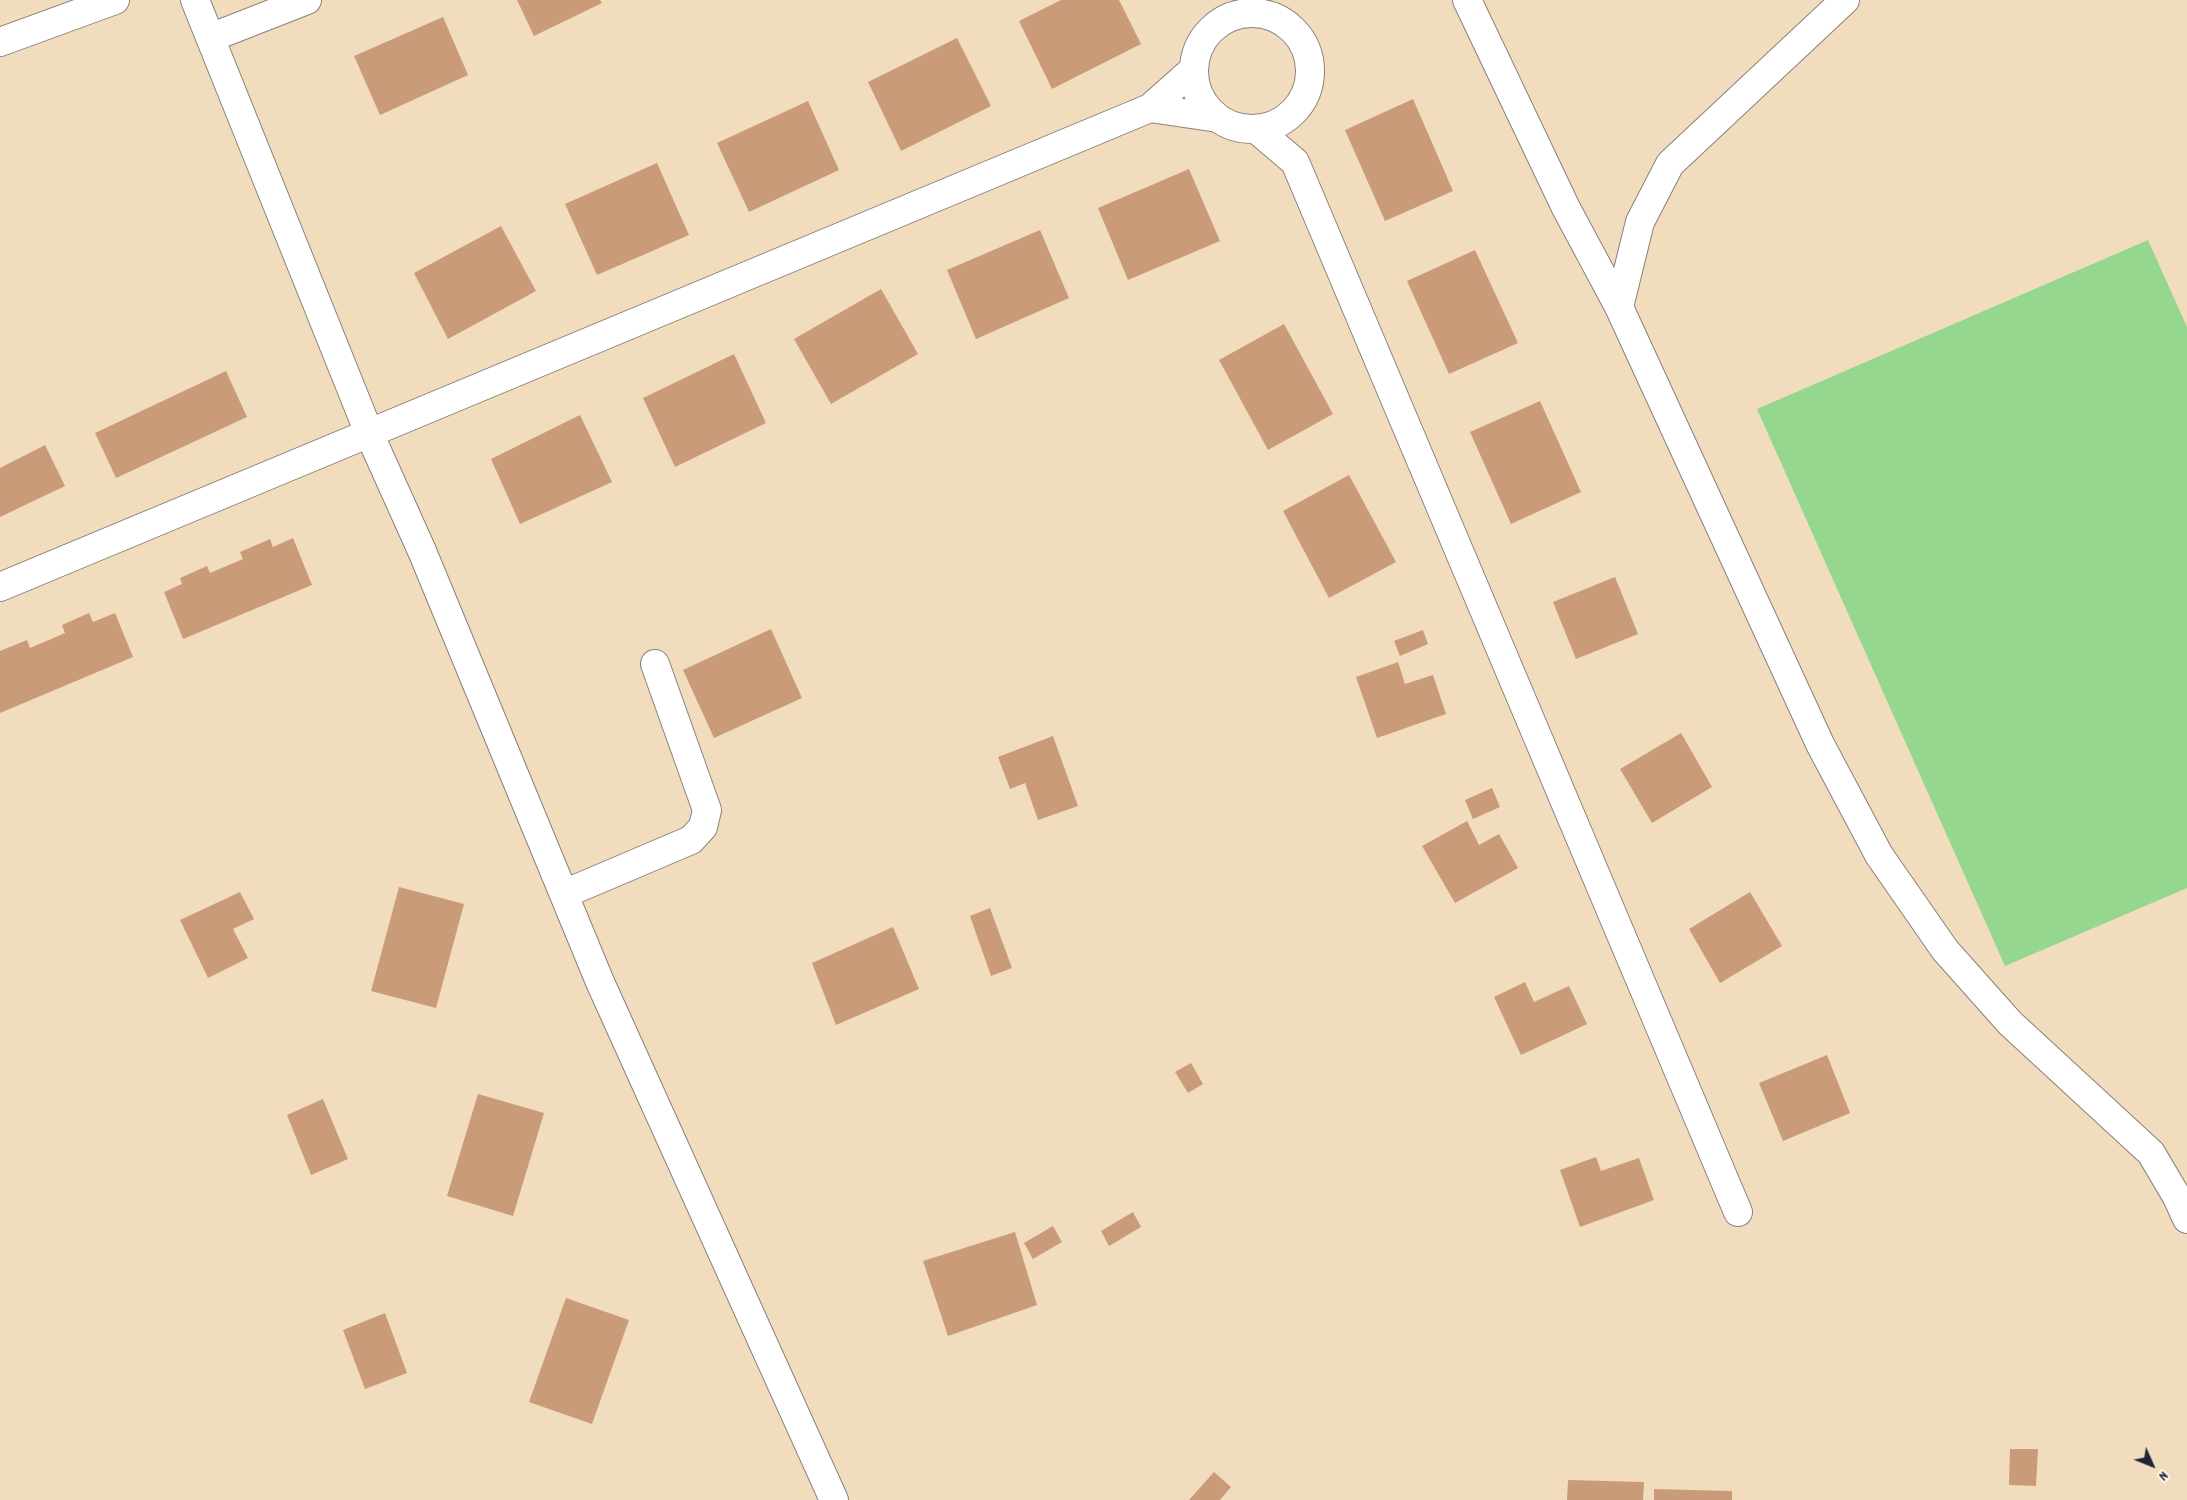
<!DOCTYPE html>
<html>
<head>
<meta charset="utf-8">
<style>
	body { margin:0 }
	#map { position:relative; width:2187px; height:1500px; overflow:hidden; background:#f1ddbd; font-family:Dekko,sans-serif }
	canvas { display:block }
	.north { position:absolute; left:2127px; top:1440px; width:50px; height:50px; -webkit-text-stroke:4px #fbf7ec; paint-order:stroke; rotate:134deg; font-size:14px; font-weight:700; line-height:20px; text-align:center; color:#22223b }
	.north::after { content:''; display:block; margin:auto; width:18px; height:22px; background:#22223b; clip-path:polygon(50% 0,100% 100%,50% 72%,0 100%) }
</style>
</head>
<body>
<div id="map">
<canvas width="2187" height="1500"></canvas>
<div class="north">N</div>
</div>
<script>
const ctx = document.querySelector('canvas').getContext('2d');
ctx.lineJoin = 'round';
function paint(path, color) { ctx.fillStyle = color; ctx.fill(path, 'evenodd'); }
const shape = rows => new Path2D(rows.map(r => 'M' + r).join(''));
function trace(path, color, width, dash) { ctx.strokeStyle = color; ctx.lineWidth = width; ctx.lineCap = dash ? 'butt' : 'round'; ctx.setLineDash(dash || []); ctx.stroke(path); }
const green = shape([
	[2148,240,2187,327,2187,888,2005,966,1757,409]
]);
const building = shape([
	[517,0,600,0,602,3,534,36],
	[1061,0,1119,0,1141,44,1052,89,1019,21],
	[443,17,468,75,380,115,354,56],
	[957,38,991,106,901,151,868,82],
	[1413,99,1453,191,1385,221,1345,130],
	[808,101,839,170,749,212,717,143],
	[657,163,689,235,597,275,565,204],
	[1189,169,1220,241,1128,280,1098,208],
	[501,226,536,291,448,339,414,273],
	[1040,230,1069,298,976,339,947,270],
	[1475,250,1518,343,1449,374,1407,281],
	[881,289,918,354,831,404,794,339],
	[1284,324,1333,414,1268,450,1219,360],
	[734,354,766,423,675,467,643,398],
	[226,371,247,417,116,478,95,433],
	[1540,401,1581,492,1511,524,1470,432],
	[580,415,612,482,520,524,491,459],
	[45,445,65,486,0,517,0,468],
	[1349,475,1396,562,1329,598,1283,511],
	[293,538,312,585,183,639,164,592,182,584,180,578,207,566,210,573,243,559,240,552,270,539,273,547],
	[1615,577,1638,634,1576,659,1553,602],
	[89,613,93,622,115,613,133,657,0,713,0,651,27,640,30,648,65,633,62,625],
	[771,629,802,698,714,738,683,670],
	[1423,630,1428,644,1400,656,1394,641],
	[1398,662,1405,684,1433,675,1446,714,1377,738,1356,677],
	[1681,733,1712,787,1652,823,1620,769],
	[1053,736,1078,806,1038,820,1025,783,1010,789,998,757],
	[1492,788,1500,807,1473,819,1465,800],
	[1467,821,1479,845,1499,834,1518,868,1455,903,1422,846],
	[399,887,464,904,436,1008,371,991],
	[240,892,254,919,233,929,248,958,208,978,180,920],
	[1750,892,1782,946,1720,983,1689,929],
	[990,908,1012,968,991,976,970,916],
	[893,927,919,989,836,1025,812,963],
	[1525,982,1534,1002,1569,986,1587,1024,1521,1055,1494,997],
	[1827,1055,1850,1113,1783,1141,1759,1083],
	[1191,1063,1203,1084,1188,1093,1175,1072],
	[478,1094,544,1113,513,1216,447,1196],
	[323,1099,348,1159,311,1175,287,1115],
	[1596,1157,1601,1171,1639,1158,1654,1200,1580,1227,1560,1170],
	[1133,1212,1141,1227,1109,1246,1101,1231],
	[1053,1226,1062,1242,1033,1259,1024,1243],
	[1015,1232,1037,1305,948,1336,923,1261],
	[566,1298,629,1320,592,1424,529,1402],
	[385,1313,407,1373,365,1389,343,1330],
	[2010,1449,2038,1449,2036,1486,2009,1485],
	[1214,1472,1231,1487,1220,1500,1189,1500],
	[1568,1480,1644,1482,1643,1500,1567,1500],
	[1654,1489,1732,1491,1732,1500,1654,1500]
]);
const minor = shape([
	[195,0,369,433,422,551,600,982,834,1500],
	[1467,0,1566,208,1619,307,1820,744,1879,855,1945,950,2010,1023,2151,1153,2177,1197,2187,1219],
	'1194 71a58 58 0 1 1 116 0a58 58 0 1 1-116 0Z',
	[210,38,307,0],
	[0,42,115,0],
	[1150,108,1218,118],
	[1256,129,1295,162,1738,1212],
	[1619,307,1640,222,1670,164,1845,0],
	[0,587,1150,108,1194,69],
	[564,894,691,840,703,827,707,810,655,664]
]);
paint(green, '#95d78f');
paint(building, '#ca9b79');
trace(minor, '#8a807c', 30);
trace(minor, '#fff', 28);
</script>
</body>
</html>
